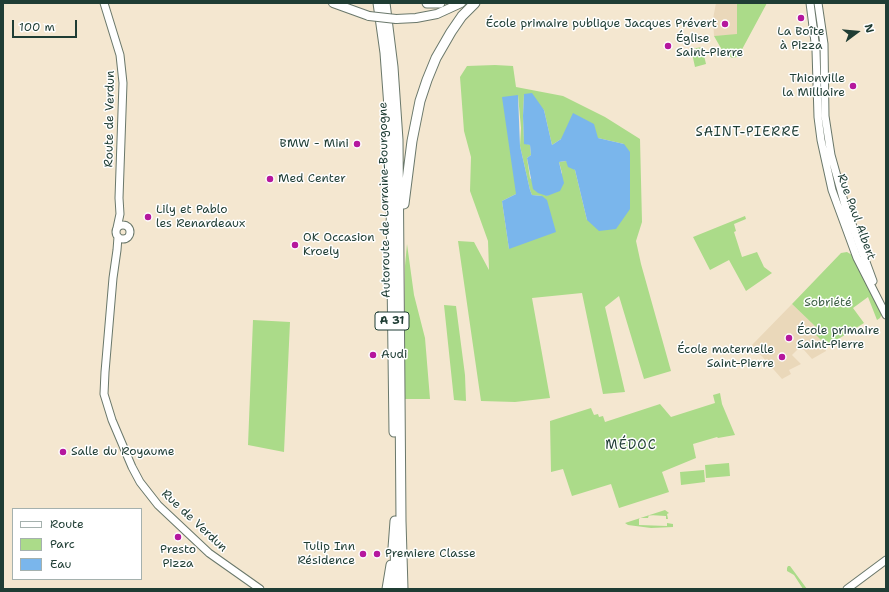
<!DOCTYPE html>
<html>
<head>
<meta charset="utf-8">
<style>
	body { margin:0 }
	#map { position:relative; width:889px; height:592px; overflow:hidden; background:#f4e7d0; font-family:"Shantell Sans",sans-serif }
	canvas { display:block }
	.frame { position:absolute; inset:0; border:4px solid #1f3d34; pointer-events:none }
	.legend { position:absolute; left:12px; top:508px; width:130px; height:72px; box-sizing:border-box; background:#fff; border:1px solid #a5b1ae; margin:0; padding:5px 7px; list-style:none; font-size:12px; color:#1f3d34 }
	.legend li { display:flex; align-items:center; gap:8px; height:20px }
	.legend b { width:20px; border:1px solid #a5b1ae }
	.north { position:absolute; left:837px; top:12px; width:40px; height:40px; -webkit-text-stroke:3px #fff; paint-order:stroke; rotate:74deg; font-size:11px; font-weight:700; line-height:16px; text-align:center; color:#1f3d34 }
	.north::after { content:''; display:block; margin:auto; width:14px; height:18px; background:#1f3d34; clip-path:polygon(50% 0,100% 100%,50% 72%,0 100%) }
	.scale { position:absolute; left:12px; top:20px; width:65px; height:18px; box-sizing:border-box; border:2px solid #1f3d34; border-top:0; padding-left:5px; font-size:12px; line-height:14px; white-space:nowrap; color:#1f3d34; -webkit-text-stroke:3px #fff; paint-order:stroke }
</style>
</head>
<body>
<div id="map">
<canvas width="889" height="592"></canvas>
<div class="frame"></div>
<ul class="legend">
<li><b style="height:5px;background:#fff"></b>Route</li>
<li><b style="height:11px;background:#abdb89"></b>Parc</li>
<li><b style="height:11px;background:#7ab6ec"></b>Eau</li>
</ul>
<div class="north">N</div>
<div class="scale">100 m</div>
</div>
<script>
const ctx = document.querySelector('canvas').getContext('2d');
ctx.lineJoin = 'round';
function paint(path, color) { ctx.fillStyle = color; ctx.fill(path, 'evenodd'); }
const shape = rows => new Path2D(rows.map(r => 'M' + r).join(''));
function trace(path, color, width, dash) { ctx.strokeStyle = color; ctx.lineWidth = width; ctx.lineCap = dash ? 'butt' : 'round'; ctx.setLineDash(dash || []); ctx.stroke(path); }
function write(font, color, halo, rows, align = 'center') {
  ctx.font = font + ' "Shantell Sans",sans-serif'; ctx.lineWidth = 3; ctx.setLineDash([]); ctx.textBaseline = 'middle'; ctx.strokeStyle = halo; ctx.fillStyle = color; for (const [text, x, y, turn = 0] of rows) {
    ctx.save(); ctx.translate(x, y); ctx.rotate((+turn || 0) * Math.PI / 180); ctx.textAlign = isNaN(turn) ? turn : align; if (halo) ctx.strokeText(text, 0, 0); ctx.fillText(text, 0, 0); ctx.restore();
  }
}
const built = shape([
	[716,3,737,3,737,35,714,36,713,19],
	[792,304,817,328,813,332,827,346,825,347,826,351,812,359,804,350,800,347,792,355,801,364,789,370,791,374,782,379,752,345]
]);
const green = shape([
	[737,3,767,3,739,55,737,57,732,58,722,50,714,36,737,34],
	[813,3,816,3,820,35,822,117,818,39],
	[702,47,706,64,695,67,691,49],
	[495,65,513,66,516,87,563,96,605,117,640,139,642,222,636,241,641,264,671,371,644,379,619,296,605,307,625,392,603,394,582,293,532,298,550,398,515,402,481,401,458,241,474,242,489,270,488,241,470,191,471,157,464,131,460,77,467,66],
	[524,94,544,110,552,145,561,139,598,138,624,144,587,220,575,170,566,161,559,162,562,173,550,194,547,196,530,178,527,158,531,155,530,145,524,143,523,116],
	[518,95,521,128,520,146,530,190,532,195,542,196,509,249,502,201,516,194],
	[745,216,746,219,734,224,736,231,734,232,742,257,757,252,764,267,772,273,746,291,729,260,710,270,693,237],
	[407,244,414,295,425,338,430,399,404,399,405,266],
	[847,252,852,255,882,314,880,318,877,320,868,297,853,308,864,323,827,346,813,332,817,328,792,304,841,253],
	[444,305,456,306,465,375,466,401,454,400],
	[253,320,290,322,284,452,248,445],
	[720,393,722,404,735,435,718,438,717,437,693,444,696,458,662,472,669,492,619,508,611,484,572,496,563,469,551,472,550,421,591,408,594,415,598,414,599,417,603,416,605,422,660,404,671,417,715,403,713,395],
	[729,463,730,476,706,478,705,465],
	[704,470,705,482,681,485,680,472],
	[665,510,669,513,667,514,668,519,671,519,666,519,666,516,649,515,648,518,639,518,639,525,667,526,667,523,673,524,673,527,651,528,628,525,625,523],
	[788,566,790,566,807,589,803,589,794,575,787,571,787,568]
]);
const water = shape([
	[532,93,544,110,552,145,561,139,573,113,594,124,598,138,624,144,630,152,630,209,616,229,599,231,587,220,575,170,568,167,566,161,559,162,564,183,560,191,547,196,538,193,533,189,527,158,531,155,530,145,524,144,523,116,524,94],
	[518,95,520,146,530,190,532,195,542,196,547,200,556,232,509,249,502,201,516,194,502,97]
]);
const secondary = shape([
	[104,3,120,55,123,83,119,198,120,214,117,228],
	[810,3,816,50,818,117,821,140,832,190,857,258,886,315],
	[818,3,824,44,825,116,831,155,845,205,873,281],
	'116 232a7 7 0 1 1 14 0a7 7 0 1 1-14 0Z',
	[118,237,117,250,113,278,105,372,104,394,112,420,132,467,140,482,158,505,209,553,260,589],
	[847,589,886,560]
]);
const primary = shape([
	[333,3,369,16],
	[396,19,416,18,437,14,461,3]
]);
const highway = shape([
	[378,3,385,53,390,121,394,432],
	[385,3,393,67,398,140,401,521,403,589],
	[427,3,440,3],
	[404,204,412,141,420,101,427,80,436,58,451,32,462,16,475,3],
	[395,542,396,589],
	[393,548,395,521],
	[387,589,391,565]
]);
const primaryBridge = shape([
	[369,16,396,19]
]);
const markers = [
	[801,18,4,"#b5179e"],
	[725,24,4,"#b5179e"],
	[668,46,4,"#b5179e"],
	[853,86,4,"#b5179e"],
	[357,144,4,"#b5179e"],
	[270,179,4,"#b5179e"],
	[148,217,4,"#b5179e"],
	[295,245,4,"#b5179e"],
	[789,338,4,"#b5179e"],
	[373,355,4,"#b5179e"],
	[782,357,4,"#b5179e"],
	[63,452,4,"#b5179e"],
	[178,537,4,"#b5179e"],
	[363,554,4,"#b5179e"],
	[377,554,4,"#b5179e"]
];
const shields = [
	[392,321,34]
];
const shieldNames = [
	["A 31",392,321]
];
const poiNames = [
	["École primaire publique Jacques Prévert",717,24,"right"],
	["La Boîte",801,32,"center"],
	["à Pizza",801,46,"center"],
	["Église",676,39],
	["Saint-Pierre",676,53],
	["Thionville",845,79,"right"],
	["la Milliaire",845,93,"right"],
	["BMW - Mini",349,144,"right"],
	["Med Center",278,179],
	["Lily et Pablo",156,210],
	["les Renardeaux",156,224],
	["OK Occasion",303,238],
	["Kroely",303,252],
	["École primaire",797,331],
	["Saint-Pierre",797,345],
	["École maternelle",774,350,"right"],
	["Saint-Pierre",774,364,"right"],
	["Audi",381,355],
	["Salle du Royaume",71,452],
	["Tulip Inn",355,547,"right"],
	["Résidence",355,561,"right"],
	["Presto",178,550,"center"],
	["Pizza",178,564,"center"],
	["Premiere Classe",385,554]
];
const streetNames = [
	["Route de Verdun",110,119,-89],
	["Autoroute de Lorraine-Bourgogne",385,200,-91],
	["Rue Paul Albert",856,217,70],
	["Rue de Verdun",194,521,43]
];
const parkNames = [
	["Sobriété",828,303]
];
const neighbourhoodNames = [
	["SAINT-PIERRE",748,133],
	["MÉDOC",631,446]
];
paint(built, '#ead8ba');
paint(green, '#abdb89');
paint(water, '#7ab6ec');
trace(secondary, '#6a786b', 9);
trace(primary, '#6a786b', 10);
trace(highway, '#6a786b', 11);
trace(secondary, '#fff', 7);
trace(primary, '#fff', 8);
trace(highway, '#fff', 9);
trace(primaryBridge, '#6a786b', 10, []);
trace(primaryBridge, '#fff', 8);
for (const [x, y, r, color] of markers) { const dot = new Path2D(); dot.arc(x, y, r, 0, 2 * Math.PI); ctx.fillStyle = color; ctx.fill(dot); trace(dot, '#fff', 1.5); }
for (const [x, y, w] of shields) { const box = new Path2D(); box.roundRect(x - w / 2, y - 9, w, 18, 3); ctx.fillStyle = '#fff'; ctx.fill(box); trace(box, '#1f3d34', 1); }
write('bold 11px', '#1f3d34', null, shieldNames);
write('12px', '#1f3d34', '#fff', poiNames, 'left');
write('12px', '#1f3d34', '#fff', streetNames);
write('12px', '#426449', '#fff', parkNames);
ctx.letterSpacing = '1px';
write('13px', '#1f3d34', '#fff', neighbourhoodNames);
ctx.letterSpacing = '0px';
</script>
</body>
</html>
